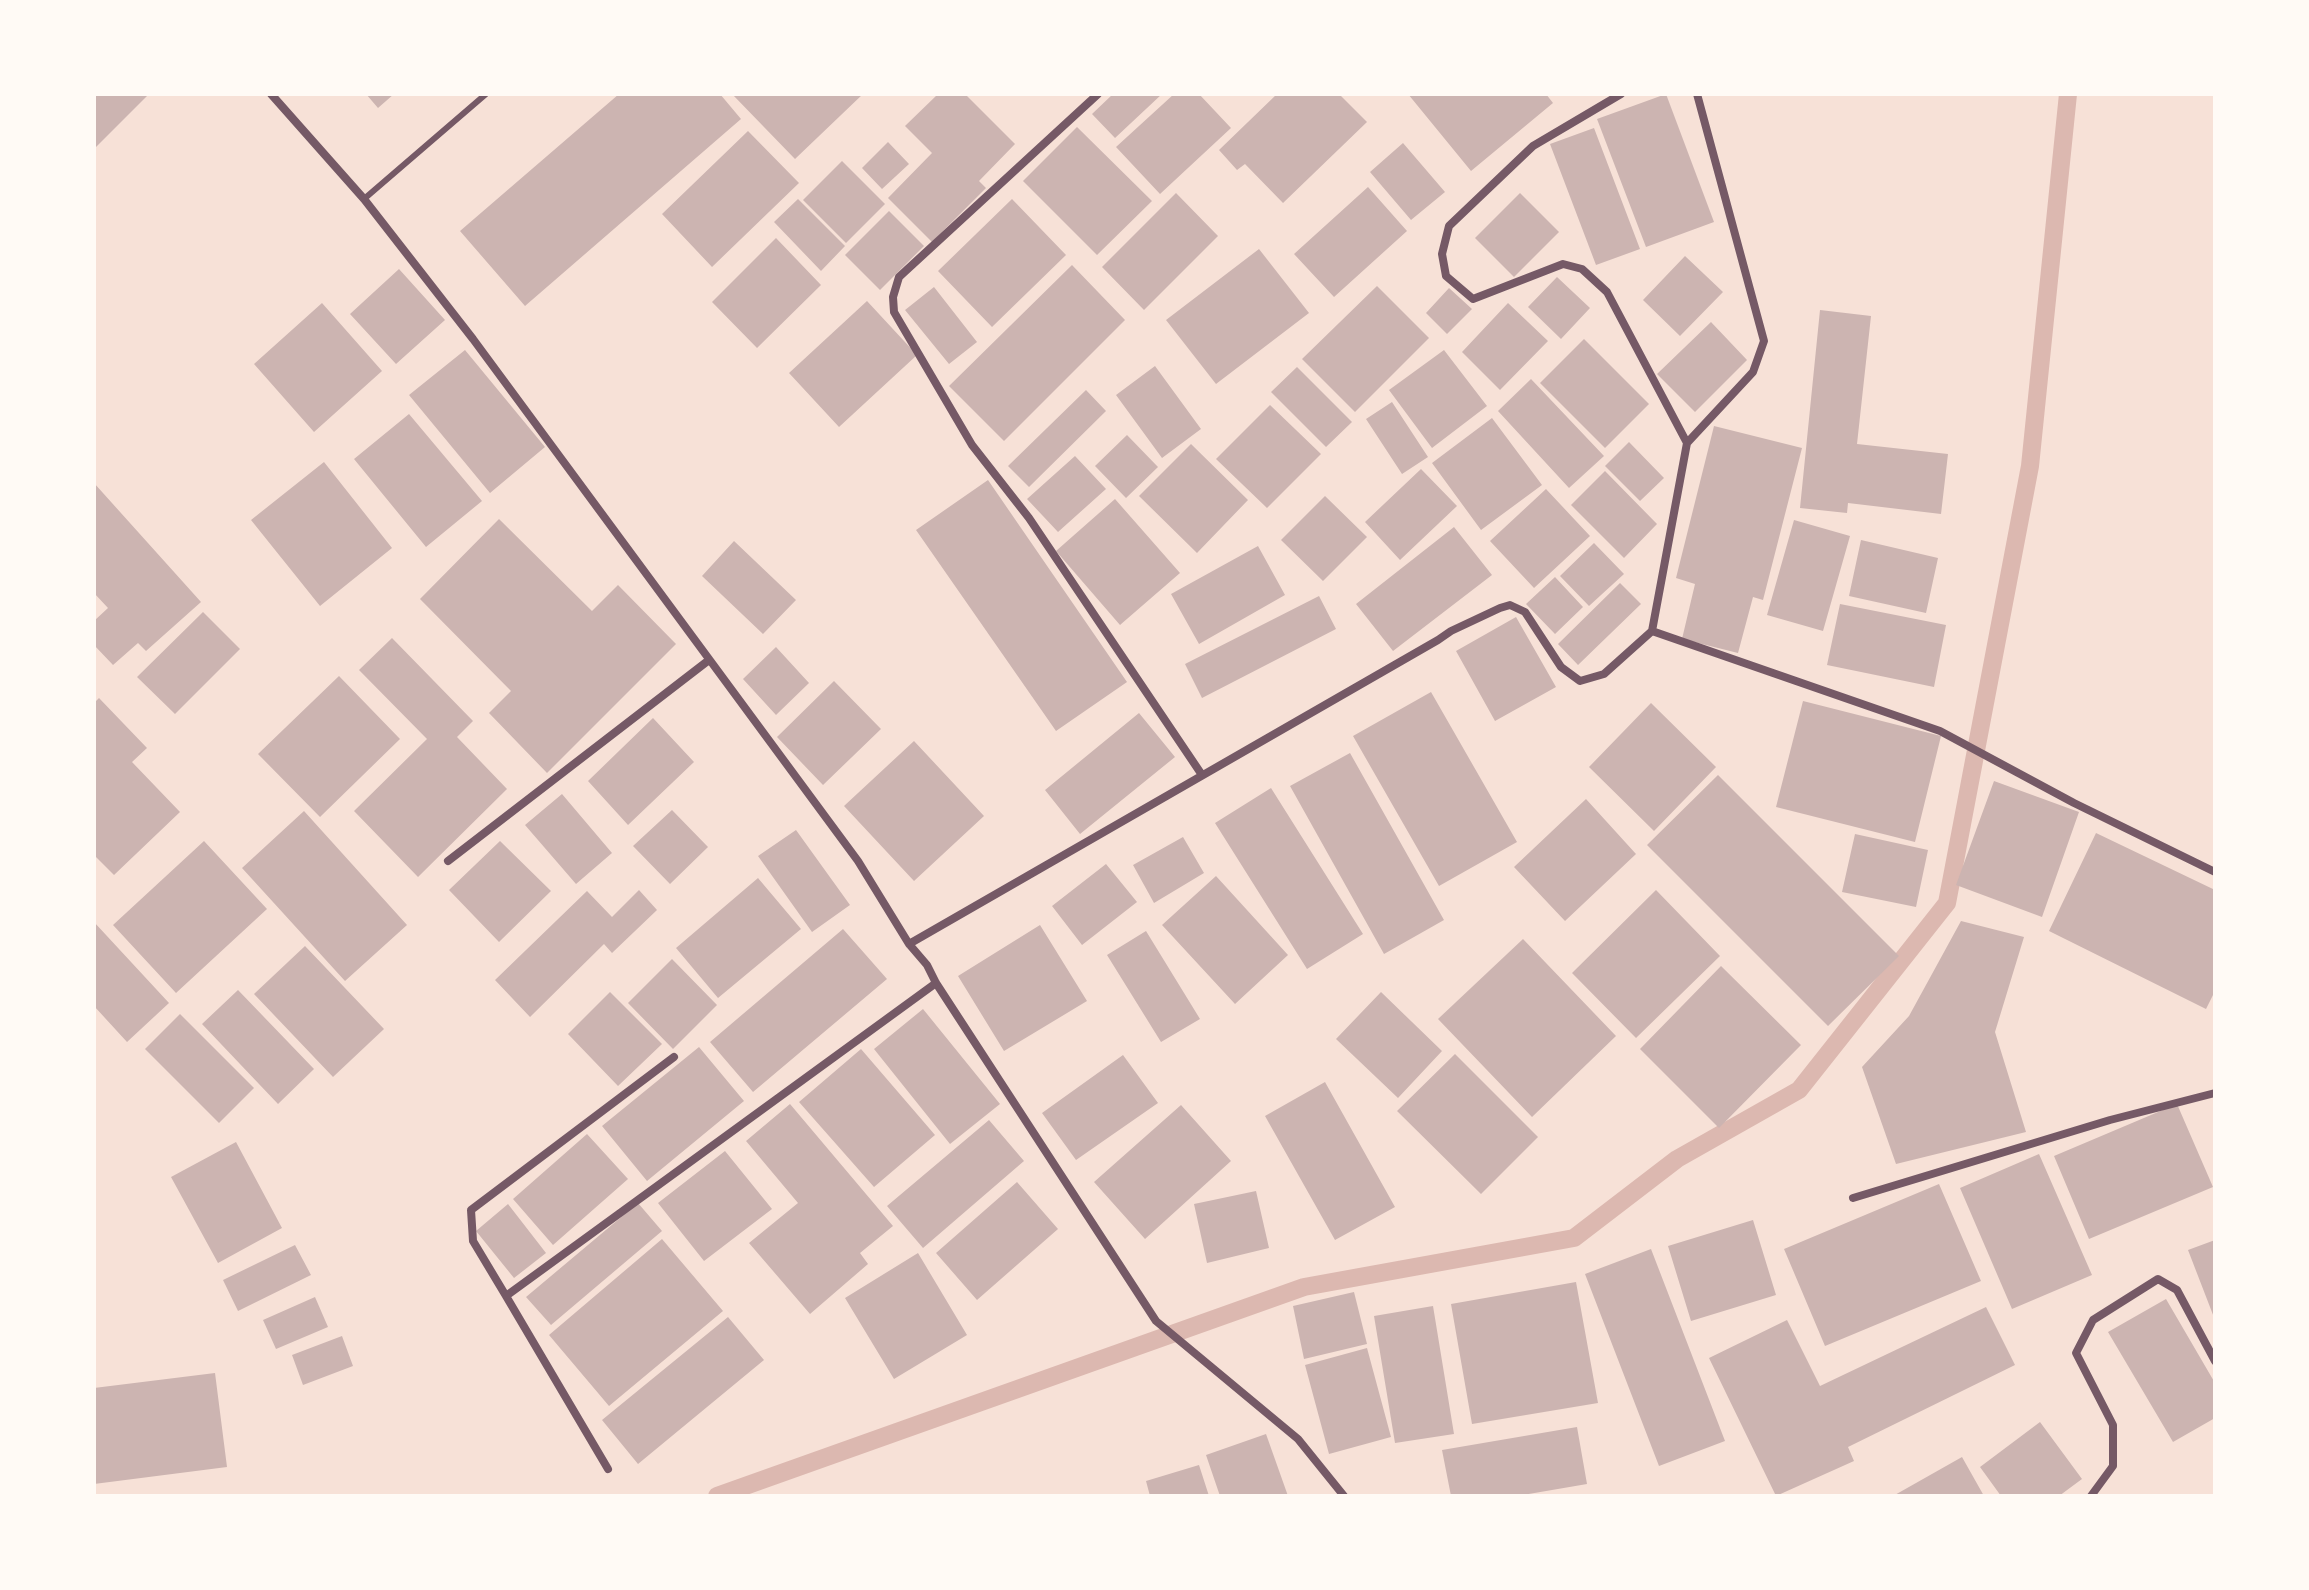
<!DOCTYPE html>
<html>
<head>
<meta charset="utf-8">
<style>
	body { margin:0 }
	#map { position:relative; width:2309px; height:1590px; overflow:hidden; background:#f7e1d7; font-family:Lora,serif }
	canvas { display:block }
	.frame { position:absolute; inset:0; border:96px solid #fffaf5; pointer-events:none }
</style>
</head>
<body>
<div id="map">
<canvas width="2309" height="1590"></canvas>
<div class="frame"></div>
</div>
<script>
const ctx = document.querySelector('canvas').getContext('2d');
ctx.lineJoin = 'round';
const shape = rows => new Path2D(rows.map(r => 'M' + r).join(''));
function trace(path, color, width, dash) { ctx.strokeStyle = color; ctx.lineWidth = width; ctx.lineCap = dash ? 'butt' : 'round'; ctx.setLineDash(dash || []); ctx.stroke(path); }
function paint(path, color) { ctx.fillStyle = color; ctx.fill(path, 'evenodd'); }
const stream = shape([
	[717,1496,1304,1287,1574,1238,1677,1159,1799,1090,1947,903,2030,466,2068,94]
]);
const building = shape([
	[94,94,149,94,94,149],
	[366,94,394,94,378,108],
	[619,94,720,94,741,119,525,306,460,231],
	[732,94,863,94,795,159],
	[938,94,965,94,1015,144,979,181,986,188,932,242,888,198,932,153,905,126],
	[1113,94,1162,94,1115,138,1092,114],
	[1174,94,1199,94,1231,128,1160,194,1116,147],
	[1277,94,1339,94,1367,122,1283,203,1245,164,1237,170,1219,150],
	[1408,94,1546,94,1553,103,1471,171],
	[1666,94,1714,222,1646,247,1597,119],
	[1077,127,1152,201,1097,255,1023,181],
	[1594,128,1640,249,1596,265,1550,144],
	[748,131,799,183,712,267,662,214],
	[888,142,909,164,882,189,862,168],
	[1403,143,1445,192,1411,220,1370,172],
	[842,161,885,204,846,243,803,200],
	[1368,187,1407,231,1334,297,1294,254],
	[1176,193,1218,236,1144,310,1102,267],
	[1520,193,1559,232,1514,277,1475,238],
	[798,199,845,246,821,271,774,222],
	[1012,199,1066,255,992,327,938,271],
	[889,211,924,246,880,290,845,255],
	[776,238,821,285,757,348,712,302],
	[1259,249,1309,313,1216,384,1166,320],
	[1685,256,1723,292,1680,336,1643,300],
	[1072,265,1125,320,1004,441,949,386],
	[399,269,445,320,396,364,350,314],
	[1557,277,1590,308,1561,339,1528,307],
	[1377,286,1429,338,1355,412,1302,359],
	[934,287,977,342,949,364,905,310],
	[1449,288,1472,309,1447,334,1426,313],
	[867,301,917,355,839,427,789,373],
	[322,303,382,371,314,432,254,364],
	[1508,303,1548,341,1500,390,1462,352],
	[1820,310,1871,316,1857,444,1948,454,1941,514,1848,503,1847,513,1800,508],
	[1711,322,1747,360,1695,412,1657,374],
	[1584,339,1649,404,1605,448,1540,383],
	[465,350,545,447,490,493,409,395],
	[1444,350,1487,406,1432,448,1389,390],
	[1155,366,1201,429,1162,458,1116,395],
	[1297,367,1352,422,1326,447,1271,392],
	[1531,379,1604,456,1569,488,1498,411],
	[1086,390,1106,411,1029,487,1008,466],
	[1392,402,1428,457,1402,474,1366,419],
	[1270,405,1321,454,1267,508,1216,459],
	[409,414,482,501,426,547,354,459],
	[1492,418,1542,485,1481,530,1432,463],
	[1714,426,1802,448,1763,600,1753,597,1738,653,1682,639,1695,584,1676,578],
	[1127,435,1158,467,1126,498,1095,466],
	[1629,442,1664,478,1640,501,1605,466],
	[1191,444,1248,500,1197,553,1139,496],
	[1075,456,1106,489,1058,532,1027,499],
	[324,462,392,548,320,606,251,520],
	[1421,469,1457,506,1400,560,1365,522],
	[1605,471,1657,524,1624,558,1571,505],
	[988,480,1127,682,1056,731,916,530],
	[94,483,201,602,146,651,138,643,113,665,94,645,94,621,108,608,94,593],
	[1546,489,1590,536,1534,588,1490,541],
	[1325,496,1367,537,1323,581,1281,540],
	[1115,499,1180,573,1120,625,1056,551],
	[499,519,592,611,618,585,676,644,547,773,489,713,511,691,420,599],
	[1794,520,1850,536,1823,631,1767,615],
	[1454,527,1492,575,1393,651,1356,604],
	[1861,540,1938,558,1926,613,1849,596],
	[734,541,796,600,763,634,702,576],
	[1594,543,1624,574,1589,606,1560,576],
	[1258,546,1285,595,1199,644,1171,594],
	[1555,577,1583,607,1555,634,1526,604],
	[1620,583,1641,604,1578,665,1558,644],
	[1319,596,1336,629,1202,698,1185,664],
	[1840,604,1946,625,1934,687,1827,665],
	[203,612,240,649,175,714,137,677],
	[1516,617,1556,687,1495,721,1456,651],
	[392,638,473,721,457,737,507,789,418,877,354,811,427,739,359,670],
	[776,647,809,683,776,715,743,679],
	[339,676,400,739,320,817,258,754],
	[834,681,881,729,823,785,777,737],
	[1431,692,1517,842,1439,886,1353,736],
	[99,698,147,748,132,762,180,812,114,875,94,855,94,703],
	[1803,701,1941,736,1915,842,1776,807],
	[1651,703,1716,767,1654,831,1589,767],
	[1139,713,1175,757,1080,834,1045,790],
	[653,718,694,762,628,825,588,781],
	[914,741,984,816,914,881,844,806],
	[1350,753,1444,920,1384,954,1290,786],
	[1718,775,1899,956,1828,1026,1647,845],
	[1994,781,2079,812,2042,917,1956,885],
	[1271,788,1363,934,1307,969,1215,823],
	[562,794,612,853,576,884,525,825],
	[1586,799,1636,854,1565,921,1514,867],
	[672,810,708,847,670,884,633,846],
	[304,811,407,925,345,981,242,868],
	[796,830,850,905,812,932,758,856],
	[2096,833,2215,890,2215,991,2206,1009,2049,931],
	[1855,834,1928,850,1916,907,1842,892],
	[1183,837,1204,873,1154,903,1133,865],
	[204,841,267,909,176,993,113,925],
	[500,841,551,891,499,942,449,890],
	[1106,864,1137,902,1082,945,1052,906],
	[1216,876,1288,955,1235,1004,1162,925],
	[758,878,801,929,718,998,676,948],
	[639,890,657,910,612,953,604,944,530,1017,495,980,587,891,612,917],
	[1656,890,1720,956,1636,1038,1572,973],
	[1961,921,2024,937,1995,1032,2026,1132,1896,1164,1862,1067,1909,1016],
	[94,922,169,1003,127,1042,94,1006],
	[1040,925,1087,1001,1004,1051,958,976],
	[843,929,887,979,753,1092,710,1042],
	[1146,931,1200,1019,1161,1042,1107,955],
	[1523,939,1616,1036,1532,1117,1438,1019],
	[305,946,384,1029,333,1077,254,994],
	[672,959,717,1005,673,1049,628,1003],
	[1721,966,1801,1045,1719,1128,1640,1049],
	[238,990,314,1069,278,1104,202,1024],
	[610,992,662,1044,618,1086,568,1034],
	[1381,992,1442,1051,1398,1098,1336,1039],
	[923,1009,1000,1104,950,1144,874,1049],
	[180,1014,254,1088,219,1123,145,1049],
	[699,1047,744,1101,647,1181,602,1126],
	[861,1049,935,1135,874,1187,799,1102],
	[1455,1054,1538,1137,1481,1194,1397,1111],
	[1123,1055,1158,1103,1076,1160,1042,1113],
	[1325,1082,1395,1207,1335,1240,1265,1116],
	[790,1104,893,1226,860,1253,868,1264,810,1314,749,1243,798,1203,746,1141],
	[2177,1104,2213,1187,2089,1239,2054,1156],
	[1181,1105,1231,1161,1145,1239,1094,1182],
	[989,1120,1024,1161,923,1248,887,1206],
	[587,1134,628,1179,553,1245,513,1199],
	[236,1142,282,1228,218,1263,171,1177],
	[725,1151,772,1209,704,1261,658,1203],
	[2039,1154,2092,1275,2012,1309,1960,1188],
	[1017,1182,1058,1229,977,1300,936,1253],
	[1939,1184,1981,1281,1825,1346,1784,1249],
	[1256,1191,1269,1248,1207,1263,1194,1204],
	[638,1203,662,1231,551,1325,526,1297],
	[508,1204,546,1253,514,1278,476,1231],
	[1753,1220,1776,1295,1691,1321,1668,1246],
	[662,1239,723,1311,609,1406,549,1335],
	[2215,1240,2215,1320,2188,1250],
	[295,1245,311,1275,238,1311,223,1280],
	[1651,1249,1725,1441,1659,1466,1585,1274],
	[918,1253,967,1335,894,1379,845,1298],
	[1576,1282,1598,1403,1472,1424,1451,1304],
	[1354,1292,1367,1344,1304,1359,1293,1306],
	[315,1297,328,1327,276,1349,263,1320],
	[2166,1299,2215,1383,2215,1418,2173,1442,2108,1332],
	[1433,1306,1454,1434,1395,1443,1374,1316],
	[1986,1307,2015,1365,1848,1447,1854,1461,1776,1496,1709,1358,1787,1320,1820,1386],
	[728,1317,764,1360,638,1464,602,1420],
	[342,1336,353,1366,303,1385,292,1355],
	[1367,1348,1391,1437,1329,1454,1305,1365],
	[215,1373,227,1467,94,1484,94,1388],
	[2040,1422,2082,1479,2059,1496,2001,1496,1980,1467],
	[1577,1427,1587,1484,1517,1496,1451,1496,1442,1450],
	[1266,1434,1288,1496,1220,1496,1206,1455],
	[1962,1457,1984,1496,1893,1496],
	[1199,1465,1209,1496,1150,1496,1146,1481]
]);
const service = shape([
	[364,199,486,94]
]);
const minor = shape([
	[271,94,364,199,473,339,858,861,909,944,927,965,936,983,1156,1321,1298,1439,1344,1496],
	[1098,94,899,277,893,297,894,312,972,445,1029,518,1202,775],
	[1621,94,1533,146,1449,226,1442,254,1446,276,1473,299,1563,264,1582,269,1607,292,1687,443],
	[1652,631,1940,731,2074,803,2215,872],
	[448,861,709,660],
	[909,944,1438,640,1451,631,1500,608,1510,605,1525,612,1561,667,1580,681,1604,674,1652,631,1687,443,1753,372,1764,341,1697,94],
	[1853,1198,2110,1120,2215,1093],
	[506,1296,473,1241,471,1210,674,1057],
	[608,1469,506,1296,936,983],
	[2091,1496,2113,1466,2113,1425,2076,1353,2093,1320,2158,1279,2177,1290,2215,1361]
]);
trace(stream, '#dcb8b0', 18);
paint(building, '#ccb4b1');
trace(service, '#755966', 6);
trace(minor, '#755966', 8);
</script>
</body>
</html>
